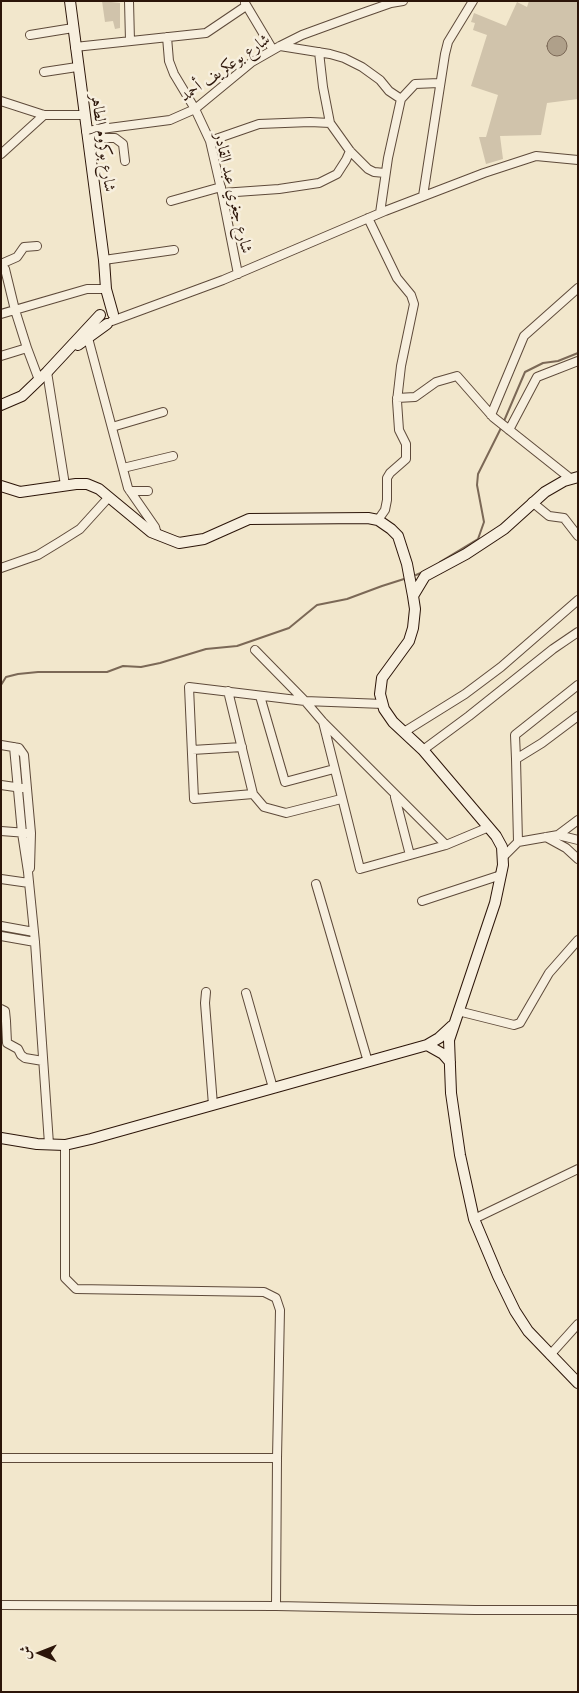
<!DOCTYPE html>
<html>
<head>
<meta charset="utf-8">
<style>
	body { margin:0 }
	#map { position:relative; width:579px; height:1693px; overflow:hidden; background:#f2e7cc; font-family:"Libre Caslon Text",Amiri,serif }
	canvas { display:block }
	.frame { position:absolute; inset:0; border:2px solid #2c1509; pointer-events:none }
	.north { position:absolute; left:15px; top:1628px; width:50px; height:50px; -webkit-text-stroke:4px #f7efde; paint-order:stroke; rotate:271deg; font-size:14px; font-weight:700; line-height:20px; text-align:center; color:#2c1509 }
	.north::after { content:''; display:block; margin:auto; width:18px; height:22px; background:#2c1509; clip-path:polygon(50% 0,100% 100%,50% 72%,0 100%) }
</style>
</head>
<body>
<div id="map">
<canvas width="579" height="1693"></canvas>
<div class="frame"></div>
<div class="north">ش</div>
</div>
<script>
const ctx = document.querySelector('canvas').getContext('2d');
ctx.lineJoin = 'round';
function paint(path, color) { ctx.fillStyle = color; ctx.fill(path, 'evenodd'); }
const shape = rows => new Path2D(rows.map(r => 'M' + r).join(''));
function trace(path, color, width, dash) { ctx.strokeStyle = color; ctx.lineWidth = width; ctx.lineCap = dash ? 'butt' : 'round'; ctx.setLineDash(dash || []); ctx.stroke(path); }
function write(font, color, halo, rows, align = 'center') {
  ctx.font = font + ' "Libre Caslon Text",Amiri,serif'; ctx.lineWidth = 5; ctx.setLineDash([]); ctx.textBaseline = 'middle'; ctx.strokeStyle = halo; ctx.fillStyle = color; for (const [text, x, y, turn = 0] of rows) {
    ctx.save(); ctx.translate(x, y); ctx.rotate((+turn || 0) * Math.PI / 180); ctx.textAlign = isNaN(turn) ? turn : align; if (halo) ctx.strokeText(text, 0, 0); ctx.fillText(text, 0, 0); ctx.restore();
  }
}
const green = shape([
	[102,1,120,3,120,28,115,29,113,21,105,22],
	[529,1,578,1,578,99,547,103,541,135,500,136,503,159,486,164,479,137,486,137,498,95,471,86,487,35,473,30,475,23,471,22,474,13,506,26,517,2,527,7]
]);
const water = shape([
	'547 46a10 10 0 1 1 20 0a10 10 0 1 1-20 0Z'
]);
const stream = shape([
	[504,421,525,372,543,363,558,361,578,353],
	[440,562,478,539,484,522,477,485,478,474,502,426],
	[416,575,423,572],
	[1,685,6,677,18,674,38,672,107,672,123,666,141,667,160,663,206,649,237,646,289,628,317,605,347,599,382,586,404,579]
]);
const street = shape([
	[129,1,130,41],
	[245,3,273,50],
	[30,35,73,28],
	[167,37,169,61,174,74,195,109,210,141,222,193,238,274],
	[280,46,330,54,344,58,362,67,380,80,389,91,401,99],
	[75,47,206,33,246,6],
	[319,52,323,87,330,123,350,151,368,169,374,172,385,173],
	[44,72,77,67],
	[1,101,44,115,83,115],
	[100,130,101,136,104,138,115,138,123,144,125,161],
	[86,131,170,120,195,109,252,62,280,46,302,35,354,16,391,3,403,1],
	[210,141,259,124,310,122,330,123],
	[1,154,44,115],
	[222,193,279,189,319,183,337,174,346,160,350,151],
	[423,196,445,54,448,42,473,1],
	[171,201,221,187],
	[380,213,388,158,401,99,415,84,439,83],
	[368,218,397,278,411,295,414,304,401,366,397,401,399,430,406,444,406,459,390,473,387,478,387,500,385,510,378,520],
	[104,260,174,250],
	[1,264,17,257,24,247,37,246],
	[1,265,5,269,15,310,27,348,1,356],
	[1,314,87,289,106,289],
	[112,321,223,280,385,211,484,173,536,156,578,160],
	[88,338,128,488,155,527,157,534],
	[27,348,39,380],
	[47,372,65,485],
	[397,398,415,397,436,382,457,376,493,417,571,479],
	[491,415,524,336,578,288],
	[112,427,163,412],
	[509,430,537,377,578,361],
	[123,468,173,456],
	[130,491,148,491],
	[532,502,549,516,564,518,578,536],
	[1,568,38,555,61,541,80,529,109,497],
	[255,650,305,701,323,722,446,845],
	[228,691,253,794,264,807,286,813,341,799],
	[260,696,285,782,334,769],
	[323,722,360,869,446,845,489,827],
	[404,732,465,694,501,667,578,600],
	[1,745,19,748,24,755,31,833,30,868],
	[14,747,22,833,28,872,35,942,49,1144],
	[192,750,242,747],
	[423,750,469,716,553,649,578,632],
	[516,759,515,735,578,685],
	[1,785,22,788],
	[253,794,194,799,189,687,305,701,383,704],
	[395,797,410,855],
	[1,831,27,833],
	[558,835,578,840],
	[546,837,566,848,578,859],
	[518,842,516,759,542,743,578,716],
	[503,857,518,842,558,835,578,820],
	[1,879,29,883],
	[316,884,368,1062],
	[422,901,501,875],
	[1,926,34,932],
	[1,936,35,942],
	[206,992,205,1003,213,1105],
	[246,993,273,1088],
	[1,1009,5,1011,6,1021,7,1043,18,1049,21,1055,25,1058,43,1061],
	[458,1011,514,1025,520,1023,549,973,578,940],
	[474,1219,578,1169],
	[550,1355,578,1324],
	[1,1458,277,1458,280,1310,276,1298,264,1292,76,1289,65,1278,65,1145],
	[1,1605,276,1606,475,1610,578,1610],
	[276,1606,277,1458]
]);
const secondary = shape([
	[70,1,104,260,106,289,113,314],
	[78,345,107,324],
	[1,405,22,396,47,372,100,315],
	[578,477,564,481,545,492,504,529,466,554,425,576,413,596,415,609,413,628,409,641,382,678,380,694,384,709,393,722,423,750,496,836,502,847,503,865,495,903,449,1040,451,1093,460,1155,474,1219,498,1276,515,1311,528,1331,578,1383],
	[1,486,20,492,76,484,87,484,99,489,151,532,179,543,204,539,249,519,368,518,378,520,391,529,398,536,407,564,413,596],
	[427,1045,443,1054,450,1062],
	[1,1138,37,1144,65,1145,91,1139,427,1045,439,1038,452,1026]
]);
const streetNames = [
	["شارع بوعكريف أحمد",225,68,-35],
	["شارع بوكروم الطاهر",103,143,82],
	["شارع جغري عبد القادر",233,193,77]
];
paint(green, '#d0c3ab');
paint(water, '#afa08a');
trace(water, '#7b6856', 1);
trace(stream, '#7b6856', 2);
trace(street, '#5e4a3a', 10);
trace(secondary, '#2c1509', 12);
trace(street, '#f7efde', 8);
trace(secondary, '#f7efde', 10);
write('16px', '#2c1509', '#f7efde', streetNames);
</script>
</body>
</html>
